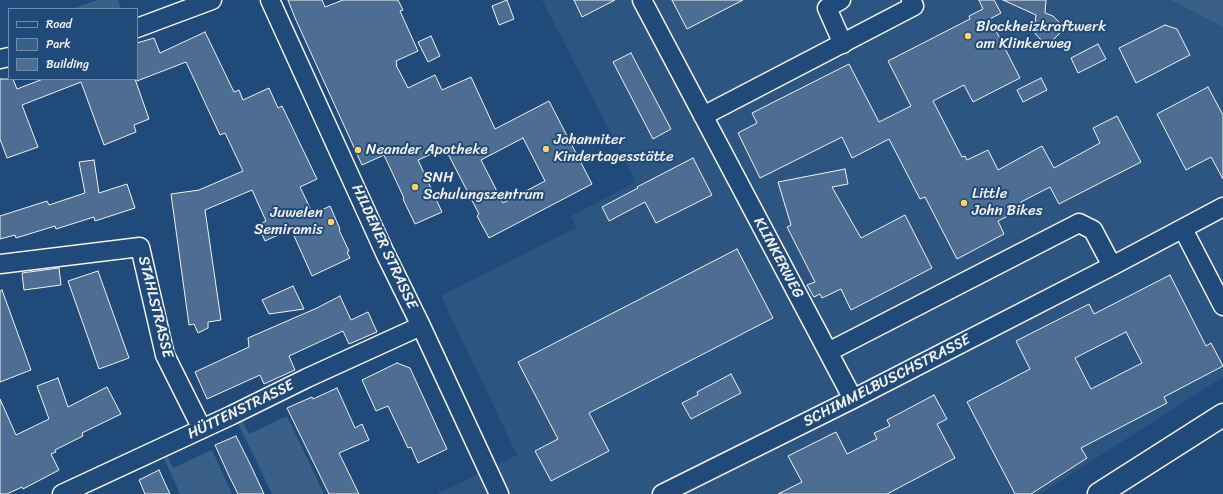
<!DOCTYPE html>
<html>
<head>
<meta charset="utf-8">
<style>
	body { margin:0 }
	#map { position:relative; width:1223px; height:494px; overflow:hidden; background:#1f4a7a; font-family:Sriracha,sans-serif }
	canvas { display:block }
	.legend { position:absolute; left:8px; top:8px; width:130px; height:72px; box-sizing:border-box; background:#1f4a7a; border:1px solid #748da6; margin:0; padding:5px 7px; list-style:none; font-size:12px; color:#f4f1e8 }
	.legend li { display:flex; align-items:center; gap:8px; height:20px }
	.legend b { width:20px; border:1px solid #748da6 }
</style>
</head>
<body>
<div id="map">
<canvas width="1223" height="494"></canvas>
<ul class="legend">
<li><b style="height:5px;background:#1f4a7a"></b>Road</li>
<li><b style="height:11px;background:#3a5f88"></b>Park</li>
<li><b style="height:11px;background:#4d6e92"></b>Building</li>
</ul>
</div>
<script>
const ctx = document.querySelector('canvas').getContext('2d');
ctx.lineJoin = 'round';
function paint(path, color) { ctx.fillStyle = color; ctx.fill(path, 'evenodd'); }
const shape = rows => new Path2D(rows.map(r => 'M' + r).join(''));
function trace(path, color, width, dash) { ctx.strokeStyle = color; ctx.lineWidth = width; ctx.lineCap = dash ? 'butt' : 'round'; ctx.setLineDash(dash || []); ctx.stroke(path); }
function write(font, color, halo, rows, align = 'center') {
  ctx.font = font + ' Sriracha,sans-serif'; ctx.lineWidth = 4; ctx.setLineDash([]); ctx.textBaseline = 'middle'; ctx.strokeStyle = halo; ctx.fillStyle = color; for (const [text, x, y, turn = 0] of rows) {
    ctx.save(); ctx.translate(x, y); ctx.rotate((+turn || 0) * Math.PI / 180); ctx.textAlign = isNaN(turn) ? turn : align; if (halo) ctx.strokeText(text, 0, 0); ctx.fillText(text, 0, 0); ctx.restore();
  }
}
const built = shape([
	[542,0,1170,0,1223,27,1223,377,1040,494,437,494,517,455,441,296,576,228,571,216,636,182]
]);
const green = shape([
	[97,0,118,0,121,9,72,9],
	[1170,0,1223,0,1223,27],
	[287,416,324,494,272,494,238,423,242,421,249,434],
	[212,450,232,494,180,494,163,456,167,455,173,468]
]);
const building = shape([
	[288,0,322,0,325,7,343,0,398,0,403,10,400,11,418,51,396,61,397,65,396,65,408,88,435,75,442,90,471,77,495,129,549,101,592,184,489,238,477,216,479,214,445,148,418,160,442,212,415,224,403,199,404,198,384,155,362,165,295,18,288,0],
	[523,138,545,181,503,203,481,160,523,138],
	[507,0,514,19,499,25,492,6,507,0],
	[574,0,615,0,582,17,574,0],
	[672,0,743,0,687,29,672,0],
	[979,0,994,0,1001,13,990,19,1020,78,973,102,964,85,933,101,962,157,965,156,967,160,988,150,998,170,1042,146,1054,168,1100,143,1093,128,1117,116,1141,162,1059,204,1050,187,1021,202,1024,208,998,221,1004,234,957,259,925,197,920,199,889,139,852,158,842,137,760,178,738,133,757,123,752,113,849,64,879,122,911,106,888,61,970,19,969,16,983,9,979,0],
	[1003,0,1046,0,1045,13,1053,16,1059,22,1060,30,1059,34,1054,39,1048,41,1040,39,1034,32,1036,15,1003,0],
	[1165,25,1177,29,1190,55,1136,83,1119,48,1165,25],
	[205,32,234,92,239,90,243,100,269,88,278,108,282,106,317,179,300,187,313,214,330,206,340,229,339,230,349,251,347,252,350,258,312,276,291,229,265,241,258,225,266,221,252,190,205,210,221,320,208,322,208,328,198,333,194,324,189,325,171,194,199,190,243,171,225,133,220,135,186,62,137,81,137,43,154,38,160,53,205,32],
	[431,36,440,56,428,62,418,42,431,36],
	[1098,44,1106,59,1078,73,1071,58,1098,44],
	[631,53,671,129,653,139,613,62,631,53],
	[1041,78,1047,90,1023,102,1017,90,1041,78],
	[0,79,13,79,17,89,43,79,135,79,149,119,134,125,136,132,104,145,81,82,22,105,38,147,7,158,0,139,0,79],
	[1208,87,1223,115,1223,179,1211,157,1186,170,1157,114,1208,87],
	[693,158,712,195,656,223,645,202,609,221,602,207,638,188,637,187,693,158],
	[94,160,99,193,127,184,135,208,95,221,94,217,56,229,55,226,16,238,15,235,0,239,0,216,47,201,49,205,85,193,79,162,94,160],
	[845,169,848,184,832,187,861,238,905,215,932,268,851,310,841,289,822,298,820,294,814,297,807,285,815,282,787,227,791,225,778,182,845,169],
	[737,249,773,318,589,413,609,451,551,481,535,451,558,439,518,362,737,249],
	[59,268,61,285,24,290,22,273,59,268],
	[98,271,129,358,99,369,68,281,98,271],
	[1170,275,1206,346,1211,343,1223,366,1164,397,1167,403,1081,448,1087,458,1031,494,1015,494,967,402,1030,369,1016,341,1089,304,1094,314,1170,275],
	[1126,332,1142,363,1091,389,1075,358,1126,332],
	[293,286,304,309,269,314,262,300,293,286],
	[2,290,31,370,0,382,0,291,2,290],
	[340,296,351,320,368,312,377,332,349,344,343,331,289,356,295,370,264,384,260,375,207,399,195,372,249,347,248,338,317,308,340,296],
	[397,363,410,368,447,449,418,463,411,447,408,448,388,406,376,411,362,380,397,363],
	[731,374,741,393,691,419,682,403,698,395,697,392,731,374],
	[58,378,68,407,107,387,121,414,82,433,83,436,55,450,56,452,51,454,59,470,23,489,22,487,7,494,0,494,0,399,16,435,49,419,37,386,58,378],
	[337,388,355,428,362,424,369,440,339,453,359,494,329,494,287,408,312,397,313,399,337,388],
	[934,395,947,419,937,424,955,458,887,494,778,494,802,482,788,456,836,432,847,454,877,439,874,433,890,426,887,420,934,395],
	[236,436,251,466,264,494,238,494,229,476,215,445,236,436],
	[159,470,170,494,145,494,139,480,159,470]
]);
const street = shape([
	[270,0,385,253,421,326,499,494],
	[642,0,853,399],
	[841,0,827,8,843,44],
	[137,28,212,0],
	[0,59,9,57],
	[703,116,914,6,911,0],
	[1183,229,1223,306],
	[0,264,140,247,165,355,202,429],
	[828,352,1079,223,1093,230,1112,266],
	[62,494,232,415,307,378,421,326],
	[662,494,853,399,1112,266,1223,207]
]);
const secondary = shape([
	[1099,494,1223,415]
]);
const markers = [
	[968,36,4,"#ffd166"],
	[546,149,4,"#ffd166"],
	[358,150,4,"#ffd166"],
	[415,187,4,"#ffd166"],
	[964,203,4,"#ffd166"],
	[331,222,4,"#ffd166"]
];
const poiNames = [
	["Blockheizkraftwerk",976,27],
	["am Klinkerweg",976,44],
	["Johanniter",554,140],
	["Kindertagesstätte",554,157],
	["Neander Apotheke",366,150],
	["SNH",423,178],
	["Schulungszentrum",423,195],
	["Little",972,194],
	["John Bikes",972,211],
	["Juwelen",323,213,"right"],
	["Semiramis",323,230,"right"]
];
const streetNames = [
	["HILDENER STRASSE",384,247,65],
	["KLINKERWEG",778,258,62],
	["STAHLSTRASSE",155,307,76],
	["SCHIMMELBUSCHSTRASSE",887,381,-27],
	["HÜTTENSTRASSE",241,410,-26]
];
paint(built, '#2d5581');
paint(green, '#3a5f88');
paint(building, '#4d6e92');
trace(building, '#f4f1e8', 1);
trace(street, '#f4f1e8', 21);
trace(secondary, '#f4f1e8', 25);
trace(street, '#1f4a7a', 18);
trace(secondary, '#1f4a7a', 22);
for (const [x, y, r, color] of markers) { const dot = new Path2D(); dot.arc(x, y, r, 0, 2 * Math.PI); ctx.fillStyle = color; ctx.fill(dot); trace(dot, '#1f4a7a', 1.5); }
write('15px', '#f4f1e8', '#1f4a7a', poiNames, 'left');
write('15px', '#f4f1e8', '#1f4a7a', streetNames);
</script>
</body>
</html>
